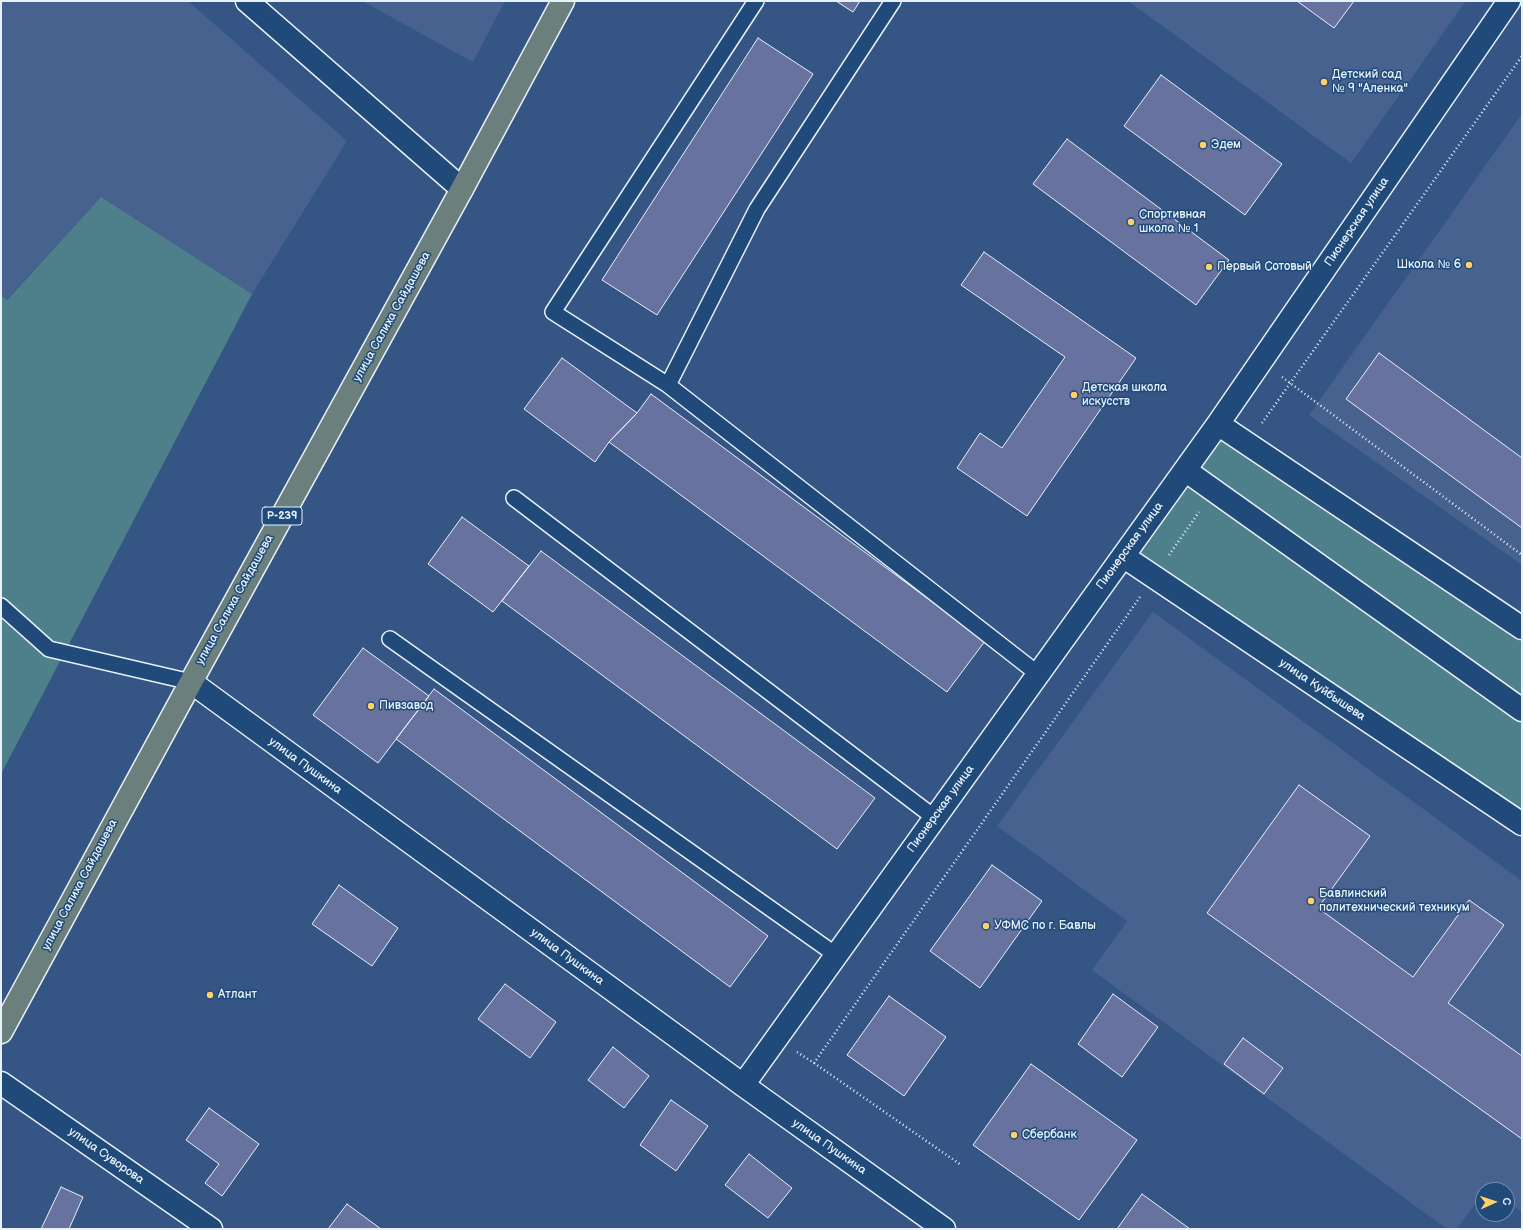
<!DOCTYPE html>
<html>
<head>
<meta charset="utf-8">
<style>
	body { margin:0 }
	#map { position:relative; width:1523px; height:1230px; overflow:hidden; background:#355685; font-family:"Balsamiq Sans",sans-serif }
	canvas { display:block }
	.frame { position:absolute; inset:0; border:2px solid #e8f1f8; pointer-events:none }
	.north { position:absolute; left:1475px; top:1182px; width:40px; height:40px; box-sizing:border-box; background:#1f4a7a; border:1px solid #6f8dac; border-radius:50%; rotate:87deg; font-size:11px; font-weight:700; line-height:16px; text-align:center; color:#e8f1f8 }
	.north::after { content:''; display:block; margin:auto; width:14px; height:18px; background:#ffd166; clip-path:polygon(50% 0,100% 100%,50% 72%,0 100%) }
</style>
</head>
<body>
<div id="map">
<canvas width="1523" height="1230"></canvas>
<div class="frame"></div>
<div class="north">С</div>
</div>
<script>
const ctx = document.querySelector('canvas').getContext('2d');
ctx.lineJoin = 'round';
function paint(path, color) { ctx.fillStyle = color; ctx.fill(path, 'evenodd'); }
const shape = rows => new Path2D(rows.map(r => 'M' + r).join(''));
function trace(path, color, width, dash) { ctx.strokeStyle = color; ctx.lineWidth = width; ctx.lineCap = dash ? 'butt' : 'round'; ctx.setLineDash(dash || []); ctx.stroke(path); }
function write(font, color, halo, rows, align = 'center') {
  ctx.font = font + ' "Balsamiq Sans",sans-serif'; ctx.lineWidth = 3; ctx.setLineDash([]); ctx.textBaseline = 'middle'; ctx.strokeStyle = halo; ctx.fillStyle = color; for (const [text, x, y, turn = 0] of rows) {
    ctx.save(); ctx.translate(x, y); ctx.rotate((+turn || 0) * Math.PI / 180); ctx.textAlign = isNaN(turn) ? turn : align; if (halo) ctx.strokeText(text, 0, 0); ctx.fillText(text, 0, 0); ctx.restore();
  }
}
const built = shape([
	[1,1,188,1,347,141,252,294,101,197,6,300,1,296],
	[362,1,505,1,473,62],
	[1128,1,1466,1,1351,163],
	[1522,114,1522,565,1309,415],
	[1153,612,1522,881,1522,1212,1507,1201,1507,1190,1491,1190,1487,1187,1485,1190,1483,1190,1483,1193,1457,1229,1447,1229,1092,970,1127,921,997,826]
]);
const green = shape([
	[101,197,252,294,1,774,1,296,7,300],
	[1218,424,1522,628,1522,824,1123,556]
]);
const building = shape([
	[836,1,860,1,853,12,836,1],
	[1297,1,1354,1,1334,28,1297,1],
	[758,38,813,74,657,315,602,280,758,38],
	[1161,75,1282,164,1245,215,1124,126,1161,75],
	[1067,139,1229,260,1196,305,1033,184,1067,139],
	[984,252,1136,358,1027,516,957,468,980,433,1002,448,1065,357,961,285,984,252],
	[1379,353,1522,458,1522,528,1346,399,1379,353],
	[562,358,637,413,609,442,595,462,524,409,562,358],
	[651,394,985,641,947,692,609,442,637,413,651,394],
	[462,517,529,566,493,612,428,564,462,517],
	[541,551,875,798,837,849,502,601,541,551],
	[363,648,429,696,378,763,313,715,363,648],
	[434,689,768,936,730,987,396,739,434,689],
	[1299,785,1370,836,1318,908,1413,977,1469,900,1504,925,1448,1003,1522,1056,1522,1139,1207,913,1299,785],
	[992,865,1042,901,980,988,930,951,992,865],
	[339,885,398,928,372,966,312,924,339,885],
	[505,984,556,1022,530,1058,478,1019,505,984],
	[1113,994,1158,1027,1122,1077,1078,1044,1113,994],
	[889,996,946,1037,904,1096,847,1055,889,996],
	[1243,1038,1283,1068,1264,1094,1224,1064,1243,1038],
	[613,1047,649,1076,624,1108,588,1080,613,1047],
	[1031,1064,1137,1140,1079,1220,973,1145,1031,1064],
	[671,1100,708,1126,676,1171,640,1145,671,1100],
	[209,1108,259,1144,222,1196,205,1183,219,1164,186,1140,209,1108],
	[749,1154,792,1188,768,1218,725,1185,749,1154],
	[61,1187,83,1197,69,1229,41,1229,61,1187],
	[1142,1194,1190,1229,1117,1229,1142,1194],
	[347,1204,381,1229,328,1229,347,1204]
]);
const path = shape([
	[1282,377,1522,555],
	[1262,423,1522,56],
	[1169,555,1199,512],
	[797,1052,814,1063,1140,597],
	[814,1063,961,1165]
]);
const lane = shape([
	[756,1,553,312,668,385,757,209,893,1],
	[668,385,1038,674],
	[514,498,935,818],
	[1,606,49,649,191,682],
	[390,639,836,955]
]);
const street = shape([
	[1218,424,1522,628],
	[1185,470,1522,710],
	[1123,556,1522,824],
	[191,682,743,1085,944,1229],
	[1,1083,211,1229],
	[743,1085,1218,424,1509,1]
]);
const secondary = shape([
	[247,1,462,189]
]);
const highway = shape([
	[1,1032,191,682,462,189,563,1]
]);
const markers = [
	[1324,82,4,"#ffd166"],
	[1203,145,4,"#ffd166"],
	[1131,222,4,"#ffd166"],
	[1469,265,4,"#ffd166"],
	[1209,267,4,"#ffd166"],
	[1074,395,4,"#ffd166"],
	[371,706,4,"#ffd166"],
	[1311,901,4,"#ffd166"],
	[986,926,4,"#ffd166"],
	[210,995,4,"#ffd166"],
	[1014,1135,4,"#ffd166"]
];
const shields = [
	[282,516,40]
];
const shieldNames = [
	["Р-239",282,516]
];
const poiNames = [
	["Детский сад",1332,75],
	["№ 9 \"Аленка\"",1332,89],
	["Эдем",1211,145],
	["Спортивная",1139,215],
	["школа № 1",1139,229],
	["Школа № 6",1461,265,"right"],
	["Первый Сотовый",1217,267],
	["Детская школа",1082,388],
	["искусств",1082,402],
	["Пивзавод",379,706],
	["Бавлинский",1319,894],
	["политехнический техникум",1319,908],
	["УФМС по г. Бавлы",994,926],
	["Атлант",218,995],
	["Сбербанк",1022,1135]
];
const streetNames = [
	["Пионерская улица",1357,222,-56],
	["улица Салиха Сайдашева",392,317,-61],
	["Пионерская улица",1130,546,-54],
	["улица Салиха Сайдашева",235,600,-61],
	["улица Куйбышева",1322,690,34],
	["улица Пушкина",305,766,36],
	["Пионерская улица",941,809,-54],
	["улица Салиха Сайдашева",80,885,-62],
	["улица Пушкина",567,957,36],
	["улица Пушкина",829,1147,35],
	["улица Суворова",106,1156,35]
];
paint(built, '#47628e');
paint(green, '#4e808b');
paint(building, '#67739e');
trace(building, '#e8f1f8', 1);
trace(lane, '#e8f1f8', 18);
trace(street, '#e8f1f8', 25);
trace(secondary, '#e8f1f8', 25);
trace(highway, '#e8f1f8', 25);
trace(path, '#e8f1f8', 2.5, [1, 3]);
trace(lane, '#1f4a7a', 15);
trace(street, '#1f4a7a', 22);
trace(secondary, '#1f4a7a', 22);
trace(highway, '#6b7f7c', 22);
for (const [x, y, r, color] of markers) { const dot = new Path2D(); dot.arc(x, y, r, 0, 2 * Math.PI); ctx.fillStyle = color; ctx.fill(dot); trace(dot, '#1f4a7a', 1.5); }
for (const [x, y, w] of shields) { const box = new Path2D(); box.roundRect(x - w / 2, y - 9, w, 18, 3); ctx.fillStyle = '#1f4a7a'; ctx.fill(box); trace(box, '#e8f1f8', 1); }
write('bold 11px', '#e8f1f8', null, shieldNames);
write('12px', '#e8f1f8', '#1f4a7a', poiNames, 'left');
write('12px', '#e8f1f8', '#1f4a7a', streetNames);
</script>
</body>
</html>
